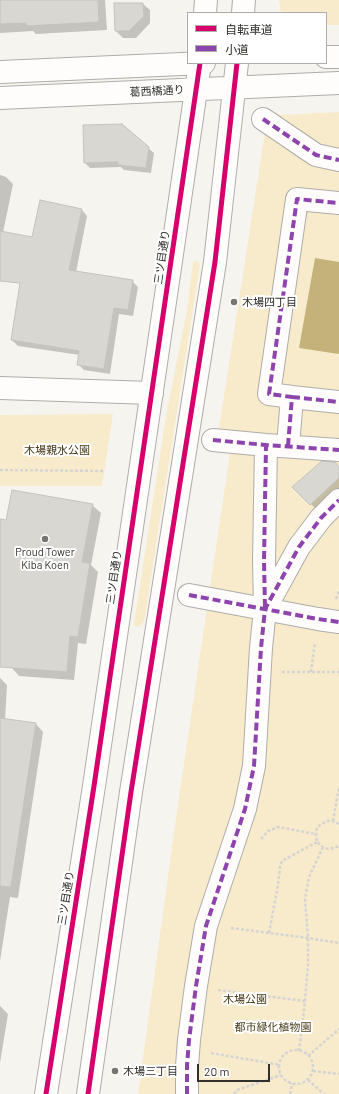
<!DOCTYPE html>
<html>
<head>
<meta charset="utf-8">
<style>
	body { margin:0 }
	#map { position:relative; width:339px; height:1094px; overflow:hidden; background:#f6f4ee; font-family:Barlow,"Noto Sans JP",sans-serif }
	canvas { display:block }
	.legend { position:absolute; left:187px; top:12px; width:140px; height:52px; box-sizing:border-box; background:#fff; border:1px solid #adacab; margin:0; padding:5px 7px; list-style:none; font-size:12px; color:#31302c }
	.legend li { display:flex; align-items:center; gap:8px; height:20px }
	.legend b { width:20px; border:1px solid #adacab }
	.scale { position:absolute; left:197px; top:1064px; width:73px; height:18px; box-sizing:border-box; border:2px solid #31302c; border-top:0; padding-left:5px; font-size:12px; line-height:14px; white-space:nowrap; color:#31302c; -webkit-text-stroke:3px #fff; paint-order:stroke }
</style>
</head>
<body>
<div id="map">
<canvas width="339" height="1094"></canvas>
<ul class="legend">
<li><b style="height:5px;background:#d6006c"></b>自転車道</li>
<li><b style="height:5px;background:#8e44ad"></b>小道</li>
</ul>
<div class="scale">20 m</div>
</div>
<script>
const ctx = document.querySelector('canvas').getContext('2d');
ctx.lineJoin = 'round';
function paint(path, color) { ctx.fillStyle = color; ctx.fill(path, 'evenodd'); }
const shape = rows => new Path2D(rows.map(r => 'M' + r).join(''));
function trace(path, color, width, dash) { ctx.strokeStyle = color; ctx.lineWidth = width; ctx.lineCap = dash ? 'butt' : 'round'; ctx.setLineDash(dash || []); ctx.stroke(path); }
function write(font, color, halo, rows, align = 'center') {
  ctx.font = font + ' Barlow,"Noto Sans JP",sans-serif'; ctx.lineWidth = 4; ctx.setLineDash([]); ctx.textBaseline = 'middle'; ctx.strokeStyle = halo; ctx.fillStyle = color; for (const [text, x, y, turn = 0] of rows) {
    ctx.save(); ctx.translate(x, y); ctx.rotate((+turn || 0) * Math.PI / 180); ctx.textAlign = isNaN(turn) ? turn : align; if (halo) ctx.strokeText(text, 0, 0); ctx.fillText(text, 0, 0); ctx.restore();
  }
}
const green = shape([
	[279,0,339,0,339,25,326,25,326,13,281,13],
	[339,112,339,1094,138,1094,178,804,231,446,217,441,265,132,275,117,281,115],
	[196,260,200,264,144,622,140,626,136,627,134,624,166,416,187,310,193,263],
	[113,414,102,486,0,486,0,415]
]);
const water = shape([
	[315,258,339,262,339,354,299,348]
]);
const shadow = shape([
	[0,0,105,0,107,30,36,34,33,31,0,33],
	[143,4,150,10,150,23,136,38,123,38,116,31],
	[148,148,154,153,151,173,124,170,121,167,90,168,85,163],
	[0,175,6,177,13,184,0,247],
	[82,210,87,216,76,272,132,281,138,287,133,316,119,314,110,374,84,370,78,364,80,355,18,346,12,340,33,239],
	[339,468,339,488,316,509,294,487],
	[92,505,101,513,91,565,98,572,86,644,78,643,74,680,19,676,11,667,0,625,0,520,7,521],
	[0,678,7,685,5,720,36,724,43,732,18,898,10,897,0,961],
	[0,1006,8,1014,0,1063]
]);
const building = shape([
	[0,0,98,0,99,22,27,26,26,23,0,24,0,0],
	[114,3,143,3,144,16,129,31,115,31,114,3],
	[122,124,149,147,146,168,118,165,118,162,84,163,83,125,122,124],
	[40,200,82,209,69,270,133,280,128,310,114,308,104,369,77,365,79,351,11,340,20,283,0,281,0,231,32,237,40,200],
	[322,461,335,462,339,467,339,478,310,505,292,487,322,461],
	[12,490,93,504,82,562,90,563,78,637,70,636,67,672,0,667,0,519,6,520,12,490],
	[0,718,36,723,11,887,0,886,0,718]
]);
const path = shape([
	[0,470,104,471],
	[336,599,339,591],
	[282,672,339,672],
	[311,672,315,643],
	[333,821,339,787],
	[339,824,333,821,327,821,321,824,317,828,316,834,317,842,323,847,328,849,334,848,339,846],
	[261,839,268,831,278,827,316,834],
	[231,928,308,938,339,943],
	[269,933,278,885,280,867,282,861,317,842],
	[218,990,305,1001],
	'279 1067a17 17 0 1 1 34 0a17 17 0 1 1-34 0Z',
	[299,1051,305,1001,308,965,308,938,305,899,309,877,323,847],
	[211,1053,280,1065],
	[308,1056,339,1029],
	[313,1071,339,1074],
	[308,1080,324,1094],
	[234,1094,237,1090,281,1075],
	[290,1094,292,1083]
]);
const minor = shape([
	[263,119,316,155,339,160],
	[0,388,152,393],
	[292,397,339,402],
	[213,440,266,445,339,450],
	[288,446,292,397,269,394,297,199,339,203],
	[189,595,318,619,339,622],
	[265,606,264,561,266,445],
	[187,1094,187,1066,189,1040,196,986,206,926,245,809,254,766,261,648,265,609,299,547,321,518,339,500]
]);
const major = shape([
	[205,13,206,0],
	[243,13,244,0],
	[326,57,339,57],
	[0,72,204,63],
	[0,98,339,83],
	[46,1094,94,786,200,63],
	[88,1094,131,792,215,262,237,63]
]);
const quiet = shape([
	[263,119,316,155,339,160],
	[292,397,339,402],
	[213,440,266,445,339,450],
	[288,446,292,397,269,394,297,199,339,203],
	[189,595,318,619,339,622],
	[265,607,264,561,266,445],
	[187,1094,187,1066,189,1040,196,986,206,926,245,809,254,766,261,648,265,609,299,547,321,518,339,500]
]);
const cycleway = shape([
	[46,1094,94,786,200,63],
	[88,1094,131,792,215,262,237,63]
]);
const markers = [
	[234,302,4,"#767570"],
	[45,539,4,"#767570"],
	[115,1071,4,"#767570"]
];
const streetNames = [
	["葛西橋通り",157,91,-3],
	["三ツ目通り",162,257,-82],
	["三ツ目通り",114,577,-82],
	["三ツ目通り",66,898,-81]
];
const poiNames = [
	["木場四丁目",242,302],
	["Proud Tower",45,552,"center"],
	["Kiba Koen",45,565,"center"],
	["木場三丁目",123,1071]
];
const parkNames = [
	["木場親水公園",57,450],
	["木場公園",245,999],
	["都市緑化植物園",273,1027]
];
paint(green, '#f7ebcb');
paint(water, '#c4b27a');
paint(shadow, '#0003');
paint(building, '#d9d7d2');
trace(building, '#c4c2be', 1);
trace(minor, '#aeada9', 24);
trace(major, '#aeada9', 24);
trace(path, '#d5d4d2', 2.5, [3, 2]);
trace(minor, '#fefdfc', 22);
trace(major, '#fefdfc', 22);
trace(quiet, '#8e44ad', 4, [8, 4]);
trace(cycleway, '#d6006c', 5);
for (const [x, y, r, color] of markers) { const dot = new Path2D(); dot.arc(x, y, r, 0, 2 * Math.PI); ctx.fillStyle = color; ctx.fill(dot); trace(dot, '#fff', 1.5); }
write('11px', '#31302c', '#fff', streetNames);
write('11px', '#31302c', '#fff', poiNames, 'left');
write('11px', '#483c1a', '#fff', parkNames);
</script>
</body>
</html>
